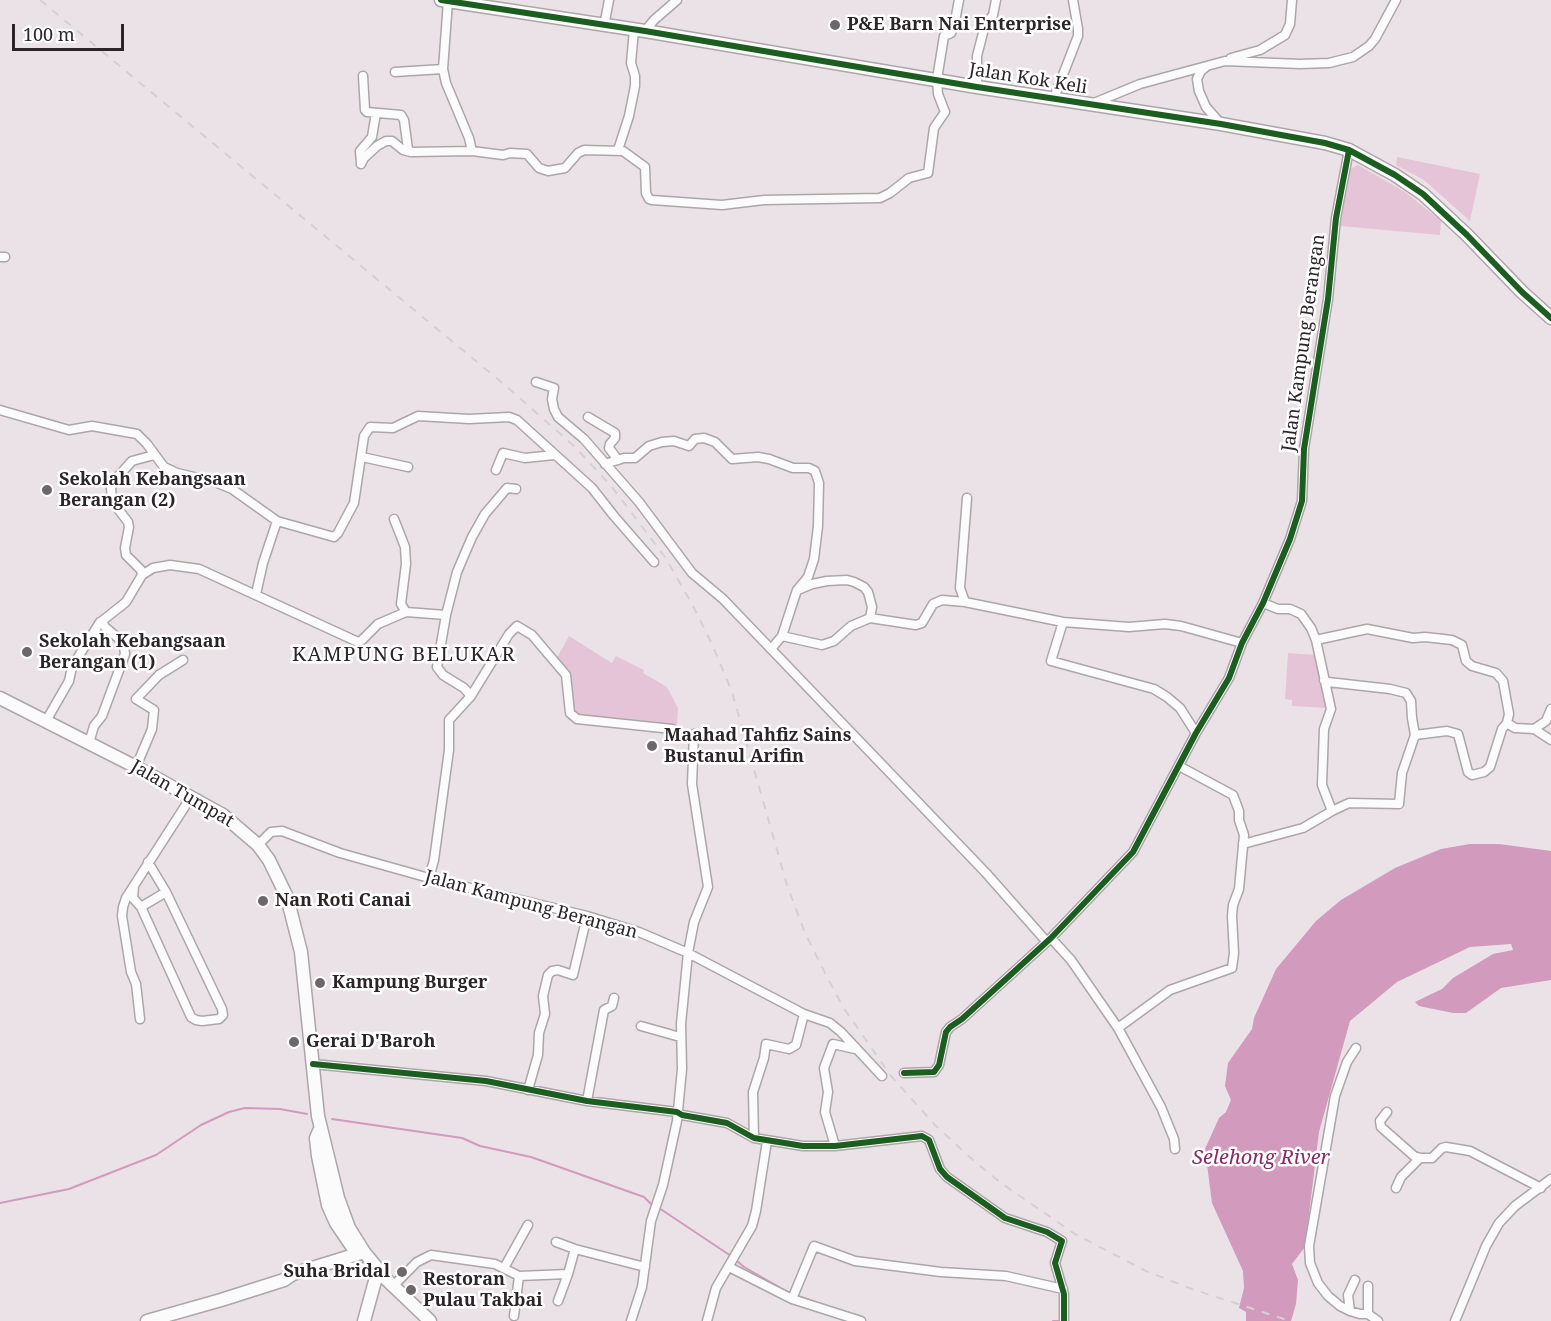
<!DOCTYPE html>
<html>
<head>
<meta charset="utf-8">
<style>
	body { margin:0 }
	#map { position:relative; width:1551px; height:1321px; overflow:hidden; background:#eae2e6; font-family:"Noto Serif",serif }
	canvas { display:block }
	.scale { position:absolute; left:12px; top:24px; width:112px; height:27px; box-sizing:border-box; border:3px solid #2b2528; border-top:0; padding-left:8px; font-size:18px; line-height:21px; white-space:nowrap; color:#2b2528; -webkit-text-stroke:4px #fff; paint-order:stroke }
</style>
</head>
<body>
<div id="map">
<canvas width="1551" height="1321"></canvas>
<div class="scale">100 m</div>
</div>
<script>
const ctx = document.querySelector('canvas').getContext('2d');
ctx.lineJoin = 'round';
function paint(path, color) { ctx.fillStyle = color; ctx.fill(path, 'evenodd'); }
const shape = rows => new Path2D(rows.map(r => 'M' + r).join(''));
function trace(path, color, width, dash) { ctx.strokeStyle = color; ctx.lineWidth = width; ctx.lineCap = dash ? 'butt' : 'round'; ctx.setLineDash(dash || []); ctx.stroke(path); }
function write(font, color, halo, rows, align = 'center') {
  ctx.font = font + ' "Noto Serif",serif'; ctx.lineWidth = 5; ctx.setLineDash([]); ctx.textBaseline = 'middle'; ctx.strokeStyle = halo; ctx.fillStyle = color; for (const [text, x, y, turn = 0] of rows) {
    ctx.save(); ctx.translate(x, y); ctx.rotate((+turn || 0) * Math.PI / 180); ctx.textAlign = isNaN(turn) ? turn : align; if (halo) ctx.strokeText(text, 0, 0); ctx.fillText(text, 0, 0); ctx.restore();
  }
}
const green = shape([
	[1397,157,1480,174,1470,221,1424,180,1396,165],
	[1358,165,1405,192,1441,221,1440,235,1340,226,1350,169],
	[569,636,612,663,616,656,644,670,643,673,667,687,678,708,677,725,674,732,569,720,567,717,564,677,553,665],
	[1288,653,1316,655,1328,708,1292,706,1292,700,1285,699]
]);
const water = shape([
	[1470,844,1499,844,1551,851,1551,980,1501,988,1466,1013,1453,1013,1419,1006,1415,1002,1442,989,1453,978,1493,954,1513,950,1511,944,1470,947,1397,982,1350,1021,1319,1132,1305,1247,1292,1264,1298,1280,1296,1304,1291,1321,1246,1321,1246,1312,1239,1308,1244,1288,1243,1271,1212,1203,1205,1149,1219,1118,1226,1112,1231,1100,1225,1086,1228,1063,1252,1029,1254,1018,1276,969,1316,921,1341,900,1395,868,1441,849]
]);
const stream = shape([
	[332,1119,462,1138,480,1146,531,1157,644,1197,652,1205],
	[0,1203,69,1189,156,1155,201,1125,229,1112,245,1108,280,1109,307,1114],
	[659,1208,731,1256],
	[737,1261,744,1267,786,1291],
	[798,1296,823,1305],
	[1053,1321,1061,1321]
]);
const street = shape([
	[448,1,443,69,446,83,469,138,472,151],
	[604,26,609,0],
	[645,31,654,20,677,0],
	[1231,58,1260,50,1285,35,1290,24,1292,0],
	[1206,67,1201,71,1197,79,1199,91,1206,107,1221,124],
	[395,72,443,69],
	[363,76,365,110,367,112,401,115,404,120,408,149,411,152],
	[977,87,977,56,985,25,993,15,996,0],
	[1054,98,1078,36,1078,29,1073,0],
	[1094,103,1140,84,1225,61,1300,64,1329,63,1353,57,1369,46,1375,39,1396,0],
	[618,150,629,116,635,86,635,76,631,63,634,30],
	[361,163,360,151,372,137,376,113],
	[361,164,364,158,377,146,386,141,392,141,403,150,411,152,472,151,503,155,510,153,527,154,539,168,548,171,565,168,578,153,584,150,623,151,645,167,646,193,649,199,652,200,722,205,764,200,880,198,890,193,909,178,928,173,934,128,945,112,938,94,937,79,944,36,951,33,954,26,959,0],
	[0,257,5,257],
	[536,382,554,388,552,399,554,409,558,417,584,439,639,502,692,573,723,599,771,649,986,873,1046,941],
	[0,410,69,430,92,426,137,434,147,444,164,467,177,473,215,482,232,489,277,521,334,537,338,533,354,503,364,436,370,427,393,428,418,416,469,419,509,417,517,420,592,488,614,516,654,562],
	[588,417,615,433,615,438,610,444,609,448,618,460],
	[362,457,408,467],
	[605,464,624,458,635,458,649,446,662,442,674,441,689,446,695,439,704,438,715,442,732,459,758,457,769,459,793,468,809,468,815,471,819,483,818,526,814,559,808,577,797,590,782,636,771,649],
	[496,470,503,453,525,458,554,455],
	[394,519,405,547,406,564,401,604,406,612],
	[142,575,141,570,126,555,125,548,129,527,128,522,112,501,111,488,113,482,132,461,154,455],
	[798,590,812,584,827,581,847,580,854,582,864,587,868,592,872,607,870,618],
	[256,594,263,563,277,521],
	[965,602,960,588,967,498],
	[1063,622,1051,661,1154,689,1167,697,1180,708,1196,733],
	[782,636,822,645,834,641,851,626,870,618,916,625,922,623,933,604,942,600,965,602,1063,622,1129,627,1165,624,1181,626,1242,643],
	[1316,640,1367,629,1413,638,1425,637,1452,640,1462,645,1466,661,1472,666,1496,673,1503,681,1509,714,1507,723,1502,729,1490,767,1484,772,1472,775,1468,772,1458,734,1447,731,1415,735,1412,718,1411,701,1406,693,1390,689,1328,682,1324,680],
	[471,696,464,688,443,675,437,667,446,615,457,572,472,537,485,514,507,488,516,489],
	[46,721,69,681,72,667,100,622],
	[1507,723,1515,728,1534,729,1551,740],
	[1534,729,1546,721,1551,709],
	[89,743,94,726,102,716,125,654,124,646,118,638,105,627,102,621,126,602,142,575,153,568,170,565,199,569,358,642,362,640,378,624,406,612,446,615],
	[136,767,152,729,154,710,136,699,159,675,183,660],
	[1332,811,1349,803,1399,804,1402,773,1415,735],
	[1243,844,1303,828,1332,811,1322,785,1324,729,1331,709,1316,640,1311,628,1301,614,1290,609,1278,609,1263,603],
	[258,845,271,832,282,831,340,853,429,878,587,916,639,932,688,953,804,1014,830,1023,841,1032,882,1076],
	[429,878,434,860,449,750,449,720,471,696,509,634,517,626,532,635,566,675,570,713,577,719,672,729],
	[134,886,133,898,141,907,191,1017,196,1020,202,1021,219,1019,223,1015,222,1009,166,892,148,862],
	[141,907,166,892],
	[1051,938,1071,960,1118,1028,1161,1107,1174,1139,1175,1149],
	[140,1019,136,984,131,972,122,916,123,907,126,898,191,797],
	[641,1026,680,1037],
	[1118,1028,1170,990,1232,968,1234,953,1232,916,1233,905,1239,889,1244,835,1239,820,1239,811,1233,795,1179,766],
	[313,1064,486,1081,587,1101,677,1112,682,1115,727,1123,754,1138,803,1146,835,1146,922,1136,929,1140,940,1169,947,1177,1005,1218,1047,1232,1062,1241,1055,1263,1064,1294,1064,1321],
	[904,1073,934,1072,939,1065,946,1032,950,1027,962,1019,1051,938,1133,852,1196,733,1229,678,1242,643,1263,603,1290,539,1302,501,1304,449,1328,299,1336,218,1349,150],
	[528,1090,538,1055,539,1033,545,1014,543,996,548,975,552,971,558,970,573,975,587,916],
	[587,1101,604,1010,612,1006,614,998],
	[1387,1112,1380,1121,1381,1127,1414,1156,1420,1158,1432,1158,1442,1148,1446,1147,1470,1151,1541,1188],
	[754,1138,753,1092,764,1058,766,1044,789,1049,796,1045,804,1014],
	[835,1146,825,1112,828,1092,824,1068,833,1044,855,1049],
	[1396,1188,1401,1177,1420,1158],
	[556,1242,575,1249,645,1267],
	[729,1267,792,1299,861,1321],
	[504,1268,528,1225],
	[1355,1280,1348,1295,1350,1311,1360,1314,1368,1314,1378,1321],
	[397,1282,417,1262,431,1255,495,1264,519,1276,568,1274,575,1249],
	[792,1299,814,1246,855,1261,941,1272,1006,1276,1063,1289],
	[558,1301,568,1274],
	[1350,1311,1340,1306,1328,1296,1318,1283,1310,1263,1309,1246,1335,1096,1347,1062,1356,1048],
	[1368,1314,1368,1286],
	[514,1316,519,1276],
	[631,1321,642,1287,651,1221,663,1185,677,1121,682,1069,681,1024,688,953,694,922,708,887,692,784,694,734],
	[707,1321,716,1288,752,1226,756,1211,767,1141],
	[1455,1321,1486,1246,1499,1223,1515,1206,1551,1179]
]);
const secondary = shape([
	[441,0,645,31,977,87,1221,124,1325,143,1349,150,1395,175,1423,194,1467,235,1522,292,1551,318],
	[0,698,136,767,223,815,258,845,269,860,287,897,301,952,318,1116,338,1198,349,1228,364,1252,386,1279,430,1321],
	[319,1131,316,1138,318,1156,328,1205,336,1223,357,1254],
	[342,1268,369,1270],
	[147,1321,221,1300,284,1280,293,1274,364,1252],
	[364,1321,375,1281,380,1272]
]);
const rail = shape([
	[40,0,506,386,574,446,612,487,665,557,692,604,712,644,732,692,787,885,805,933,825,973,843,1007,891,1076,935,1125,973,1160,1001,1183,1075,1234,1146,1271,1192,1289,1290,1321]
]);
const cycleway = shape([
	[441,0,645,31,977,87,1221,124,1325,143,1349,150,1395,175,1423,194,1467,235,1522,292,1551,318],
	[313,1064,486,1081,587,1101,677,1112,682,1115,727,1123,754,1138,803,1146,835,1146,922,1136,929,1140,940,1169,947,1177,1005,1218,1047,1232,1062,1241,1055,1263,1064,1294,1064,1321],
	[904,1073,934,1072,939,1065,946,1032,950,1027,962,1019,1051,938,1133,852,1196,733,1229,678,1242,643,1263,603,1290,539,1302,501,1304,449,1328,299,1336,218,1349,150]
]);
const markers = [
	[835,25,6,"#6e676a"],
	[47,490,6,"#6e676a"],
	[27,652,6,"#6e676a"],
	[652,746,6,"#6e676a"],
	[263,901,6,"#6e676a"],
	[320,983,6,"#6e676a"],
	[294,1042,6,"#6e676a"],
	[402,1272,6,"#6e676a"],
	[411,1290,6,"#6e676a"]
];
const poiNames = [
	["P&E Barn Nai Enterprise",847,25],
	["Sekolah Kebangsaan",59,480],
	["Berangan (2)",59,501],
	["Sekolah Kebangsaan",39,642],
	["Berangan (1)",39,663],
	["Maahad Tahfiz Sains",664,736],
	["Bustanul Arifin",664,757],
	["Nan Roti Canai",275,901],
	["Kampung Burger",332,983],
	["Gerai D'Baroh",306,1042],
	["Suha Bridal",390,1272,"right"],
	["Restoran",423,1280],
	["Pulau Takbai",423,1301]
];
const streetNames = [
	["Jalan Kok Keli",1028,79,9],
	["Jalan Kampung Berangan",1304,343,-82],
	["Jalan Tumpat",182,794,30],
	["Jalan Kampung Berangan",531,905,15]
];
const neighbourhoodNames = [
	["KAMPUNG BELUKAR",404,655]
];
const waterNames = [
	["Selehong River",1261,1158]
];
paint(green, '#e6c4d7');
paint(water, '#d29abc');
trace(stream, '#d29abc', 2);
trace(street, '#aca6a9', 11);
trace(secondary, '#aca6a9', 15);
trace(street, '#fcfbfb', 8);
trace(secondary, '#fcfbfb', 12);
trace(rail, '#d3d0d2', 2, [8, 8]);
trace(cycleway, '#1b5e20', 6);
for (const [x, y, r, color] of markers) { const dot = new Path2D(); dot.arc(x, y, r, 0, 2 * Math.PI); ctx.fillStyle = color; ctx.fill(dot); trace(dot, '#fff', 2); }
write('bold 18px', '#2b2528', '#fff', poiNames, 'left');
write('18px', '#2b2528', '#fff', streetNames);
ctx.letterSpacing = '1.5px';
write('20px', '#2b2528', '#fff', neighbourhoodNames);
ctx.letterSpacing = '0px';
write('italic 20px', '#862a68', '#fff', waterNames);
</script>
</body>
</html>
